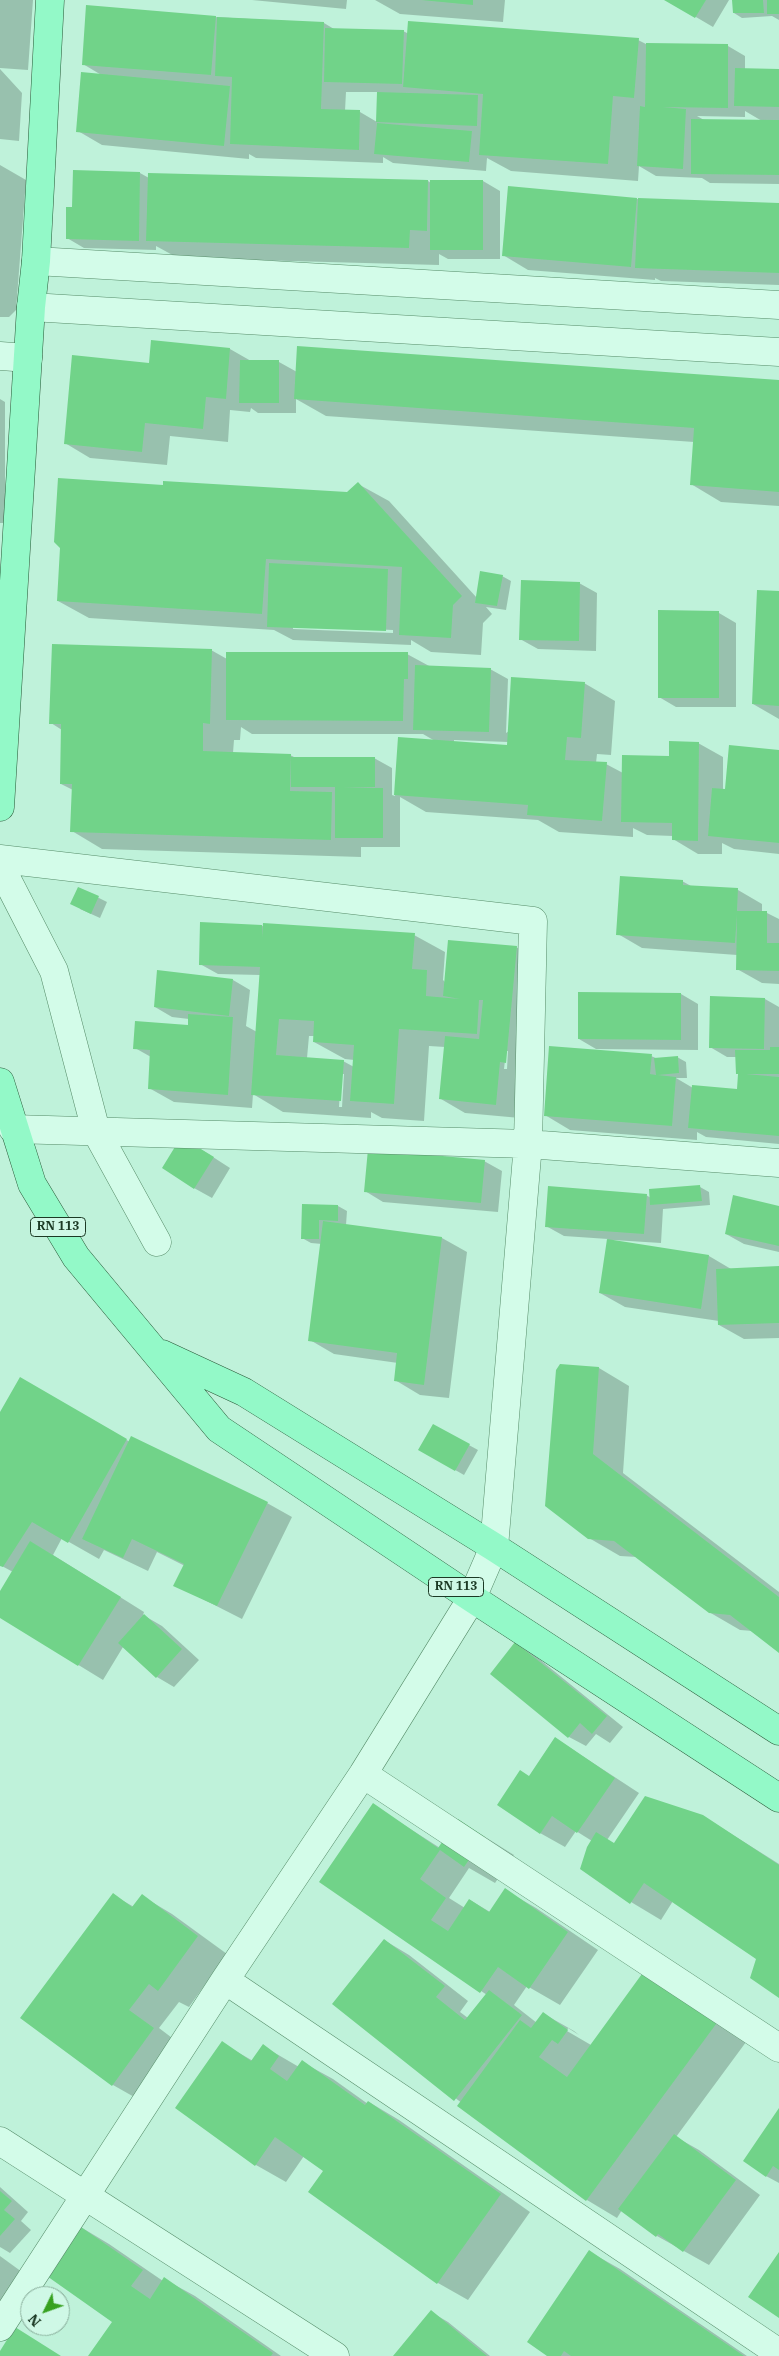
<!DOCTYPE html>
<html>
<head>
<meta charset="utf-8">
<style>
	body { margin:0 }
	#map { position:relative; width:779px; height:2356px; overflow:hidden; background:#bff2da; font-family:"IBM Plex Serif",serif }
	canvas { display:block }
	.north { position:absolute; left:20px; top:2286px; width:50px; height:50px; box-sizing:border-box; background:#cff8e6; border:1px solid #87ac99; border-radius:50%; rotate:228deg; font-size:14px; font-weight:700; line-height:20px; text-align:center; color:#1c3a25 }
	.north::after { content:''; display:block; margin:auto; width:18px; height:22px; background:#37a120; clip-path:polygon(50% 0,100% 100%,50% 72%,0 100%) }
</style>
</head>
<body>
<div id="map">
<canvas width="779" height="2356"></canvas>
<div class="north">N</div>
</div>
<script>
const ctx = document.querySelector('canvas').getContext('2d');
ctx.lineJoin = 'round';
function paint(path, color) { ctx.fillStyle = color; ctx.fill(path, 'evenodd'); }
const shape = rows => new Path2D(rows.map(r => 'M' + r).join(''));
function trace(path, color, width, dash) { ctx.strokeStyle = color; ctx.lineWidth = width; ctx.lineCap = dash ? 'butt' : 'round'; ctx.setLineDash(dash || []); ctx.stroke(path); }
function write(font, color, halo, rows, align = 'center') {
  ctx.font = font + ' "IBM Plex Serif",serif'; ctx.lineWidth = 5; ctx.setLineDash([]); ctx.textBaseline = 'middle'; ctx.strokeStyle = halo; ctx.fillStyle = color; for (const [text, x, y, turn = 0] of rows) {
    ctx.save(); ctx.translate(x, y); ctx.rotate((+turn || 0) * Math.PI / 180); ctx.textAlign = isNaN(turn) ? turn : align; if (halo) ctx.strokeText(text, 0, 0); ctx.fillText(text, 0, 0); ctx.restore();
  }
}
const shadow = shape([
	[0,0,33,0,28,70,0,68],
	[252,0,347,0,346,9],
	[375,0,505,0,503,22,400,14],
	[667,0,729,0,713,27],
	[733,0,779,0,779,20,772,16,742,18,734,13],
	[215,17,324,23,334,29,403,31,409,34,638,40,646,44,728,46,745,56,745,69,779,70,779,184,710,183,702,178,656,176,639,166,638,181,511,171,487,158,486,171,393,163,383,157,383,163,256,158,249,154,249,159,102,145,78,131,103,76,83,64],
	[346,92,378,92,377,122,360,112,345,111],
	[745,111,762,121,704,120,697,116,745,117],
	[0,69,22,93,19,141,0,139],
	[0,165,26,180,16,310,9,317,0,317],
	[140,173,149,178,428,181,431,183,431,181,483,181,500,191,500,259,448,259,439,254,439,265,178,258,156,246,156,250,84,248,67,238,74,208],
	[636,199,779,204,779,285,661,281,655,278,655,280,528,270,503,255],
	[152,341,230,349,251,361,279,362,297,372,779,381,779,506,721,502,691,484,694,442,326,416,296,399,296,413,258,413,251,408,250,412,230,410,228,442,170,436,167,465,90,458,65,443,150,364],
	[0,399,5,402,5,523,0,523],
	[358,484,389,501,477,598,502,576,511,581,506,610,486,607,492,614,483,623,481,655,431,652,411,640,411,645,293,640,274,630,89,618,58,601,164,486,348,493],
	[293,626,393,630,393,633,293,629],
	[579,583,597,593,596,651,538,649,520,639],
	[779,592,779,719,753,704],
	[719,613,736,623,736,707,676,707,659,697],
	[211,650,227,659,407,654,431,667,490,669,508,679,506,733,584,683,615,701,611,755,597,754,596,763,606,764,623,773,670,758,698,743,723,757,723,790,726,790,779,751,779,854,734,849,722,843,722,854,698,854,673,839,673,836,647,835,633,828,633,837,559,832,538,820,426,812,400,797,400,847,361,847,361,857,102,849,72,831,73,790,61,784,62,730,51,723],
	[241,727,252,734,423,734,435,741,399,738,395,796,392,795,392,768,374,758,296,758,290,755,233,753,234,740,240,740],
	[454,740,508,742,508,746,454,742],
	[682,881,691,886,738,890,762,904,762,912,767,913,779,919,779,984,762,983,737,969,737,955,642,948,618,934],
	[79,888,107,902,100,918,80,909],
	[261,926,414,935,445,952,443,980,445,982,516,947,541,962,520,1118,465,1113,441,1099,445,1047,429,1046,424,1121,382,1118,371,1112,371,1118,283,1112,253,1094,252,1108,174,1102,149,1088,151,1057,135,1048,189,1027,189,1019,172,1017,155,1007,233,980,250,990,246,1026,257,1032,260,975,218,974,200,964],
	[309,1036,315,1036,314,1042,345,1059,354,1060,354,1067,343,1061,307,1058],
	[506,1051,508,1051,507,1069,504,1069],
	[341,1074,344,1074,342,1107,339,1107],
	[681,994,698,1004,698,1050,596,1049,579,1039],
	[765,999,779,1007,779,1144,706,1137,697,1132,697,1140,570,1130,545,1115,651,1056,658,1059,677,1057,686,1062,687,1078,676,1078,693,1088,738,1091,740,1074,737,1057,727,1057,710,1047],
	[199,1148,230,1168,212,1198,194,1188],
	[484,1161,502,1171,498,1212,383,1202,365,1191],
	[700,1187,709,1192,710,1205,663,1209,661,1243,613,1240,613,1242,709,1256,731,1269,779,1268,779,1338,744,1339,719,1325,719,1321,625,1307,600,1293,608,1239,564,1236,546,1226,646,1195,651,1198,650,1190],
	[303,1205,338,1206,347,1211,346,1225,442,1238,467,1252,449,1398,420,1395,395,1380,398,1363,334,1354,310,1340,322,1244,311,1243,302,1238],
	[779,1207,779,1252,744,1244,726,1234],
	[560,1366,599,1368,629,1386,623,1473,779,1592,779,1651,753,1631,740,1630,709,1612,637,1557,620,1556,589,1538],
	[20,1379,130,1442,267,1503,292,1517,242,1619,175,1585,185,1566,157,1552,148,1571,104,1550,99,1559,62,1538,53,1555,144,1612,143,1615,162,1626,199,1660,174,1687,157,1677,123,1647,103,1680,0,1617,0,1593,13,1572,0,1565,0,1414],
	[434,1426,478,1450,464,1475,420,1450],
	[515,1644,533,1654,623,1727,610,1743,596,1734,586,1746,569,1737],
	[555,1738,639,1793,607,1840,615,1844,703,1816,779,1864,779,1996,758,1958,673,1901,661,1920,631,1902,592,1841,576,1831,565,1847,540,1833,529,1777],
	[373,1805,440,1848,458,1820,514,1855,495,1883,469,1868,449,1898,465,1908,470,1900,490,1912,505,1890,536,1908,598,1950,560,2005,527,1986,514,2005,537,2023,544,2014,574,2031,579,2035,568,2028,567,2031,591,2045,648,1969,749,2038,676,2137,699,2150,760,2195,709,2265,657,2236,622,2210,617,2218,587,2200,334,2004,384,1940,409,1955,468,2001,460,2012,468,2018,487,1995,321,1882],
	[113,1895,134,1907,142,1896,172,1914,227,1954,189,2007,179,2002,159,2028,184,2047,143,2102,113,2085,22,2017],
	[222,2043,253,2061,263,2046,299,2067,302,2062,333,2079,368,2104,369,2102,399,2120,530,2212,468,2300,438,2283,310,2192,325,2170,304,2156,286,2182,256,2165,176,2108],
	[779,2110,779,2183,766,2176],
	[0,2187,28,2212,21,2221,31,2230,10,2253,0,2247],
	[79,2226,109,2244,163,2281,164,2279,195,2296,281,2356,90,2356,114,2321],
	[590,2252,620,2269,747,2356,550,2356],
	[0,2256,22,2272,0,2301],
	[431,2312,448,2322,490,2356,395,2356]
]);
const building = shape([
	[421,0,473,0,473,5],
	[664,0,706,0,695,18],
	[732,0,763,0,764,13,733,13],
	[767,0,779,0,779,14,767,14],
	[86,5,216,16,211,75,82,65],
	[217,17,324,22,321,109,360,110,359,150,230,144,232,77,215,76],
	[408,21,639,38,634,98,613,96,608,164,479,155,483,94,403,87],
	[325,28,404,30,402,84,324,82],
	[646,43,728,44,728,108,663,107,686,109,683,169,637,166,640,106,645,107],
	[735,68,779,69,779,107,734,106],
	[81,72,230,86,224,146,76,132],
	[377,92,478,95,477,126,376,122],
	[691,119,779,120,779,175,691,174],
	[377,123,472,131,469,162,374,154],
	[73,170,140,172,139,241,66,239,66,207,72,207],
	[148,173,428,180,427,231,410,230,409,248,146,241],
	[430,180,483,180,483,250,430,250],
	[508,186,637,198,631,267,502,256],
	[638,198,779,203,779,273,635,268],
	[151,340,230,348,226,399,206,397,203,429,145,423,142,452,64,444,72,355,149,363],
	[297,346,779,380,779,492,690,485,694,428,294,399],
	[240,360,279,360,279,403,239,403],
	[58,478,163,485,163,481,347,492,358,482,462,596,453,605,451,638,399,635,402,567,266,559,262,614,57,601,60,548,54,542],
	[269,563,388,569,386,631,267,627],
	[480,571,503,575,497,606,475,603],
	[521,580,580,582,579,641,519,640],
	[757,590,779,591,779,706,752,704],
	[658,610,719,611,719,698,658,698],
	[52,644,212,649,210,724,203,723,203,751,291,754,290,791,332,792,331,840,70,832,72,784,60,784,61,724,49,724],
	[226,652,408,652,408,679,404,679,403,721,226,720],
	[415,665,491,668,489,732,413,730],
	[511,677,585,682,581,738,567,737,565,760,607,762,602,821,527,815,528,805,394,795,398,737,507,745],
	[669,741,699,742,698,841,672,840,672,823,621,822,622,755,669,756],
	[729,745,779,750,779,843,708,836,712,788,725,789],
	[291,757,375,757,375,787,344,788,383,788,383,838,335,838,335,787,291,787],
	[620,876,683,880,683,885,738,888,737,911,767,911,767,943,779,943,779,971,736,970,737,915,735,943,616,935],
	[78,887,99,896,91,914,70,904],
	[200,922,262,925,262,937,263,923,415,933,412,969,427,970,426,996,460,999,443,996,448,940,517,946,506,1063,500,1062,496,1105,439,1099,445,1036,479,1039,483,1000,479,1000,477,1034,399,1029,394,1104,350,1101,354,1045,313,1042,314,1021,279,1019,276,1055,344,1060,341,1101,251,1095,260,967,199,965],
	[157,970,233,979,229,1016,154,1007],
	[578,992,681,993,681,1040,578,1039],
	[710,996,765,998,764,1049,709,1048],
	[188,1014,233,1017,228,1095,148,1089,150,1050,133,1049,135,1021,188,1025],
	[549,1046,652,1054,650,1074,656,1075,654,1058,678,1056,679,1073,658,1075,676,1077,672,1126,544,1116],
	[770,1047,779,1047,779,1074,746,1074,779,1077,779,1136,688,1128,692,1085,737,1089,738,1074,736,1074,735,1050,770,1050],
	[181,1137,214,1157,194,1189,162,1168],
	[368,1149,485,1160,481,1203,364,1192],
	[700,1185,702,1201,650,1205,649,1189],
	[548,1186,647,1194,644,1234,545,1227],
	[733,1195,779,1206,779,1246,725,1234],
	[302,1204,338,1205,338,1221,319,1220,319,1239,301,1239],
	[323,1221,442,1237,424,1385,394,1381,397,1353,308,1341],
	[607,1239,709,1255,701,1309,599,1293],
	[779,1266,779,1323,718,1325,716,1269],
	[560,1364,599,1367,593,1454,779,1597,779,1653,730,1615,709,1613,614,1541,588,1539,545,1506,556,1370],
	[20,1377,127,1439,68,1543,32,1522,3,1567,0,1566,0,1412],
	[433,1424,470,1444,455,1471,418,1450],
	[131,1436,268,1502,217,1606,173,1586,184,1564,132,1539,123,1558,82,1539],
	[30,1541,121,1597,78,1666,0,1618,0,1591],
	[144,1614,182,1649,156,1678,118,1643],
	[515,1642,607,1716,592,1734,580,1723,568,1738,490,1674],
	[555,1737,615,1778,577,1833,552,1816,540,1834,497,1805,520,1770,529,1776],
	[645,1796,703,1815,779,1865,779,1998,750,1978,756,1959,644,1883,630,1904,580,1869,587,1847,596,1832,614,1843],
	[373,1803,438,1848,458,1819,485,1837,464,1867,440,1850,420,1879,446,1898,431,1920,448,1931,469,1899,489,1912,505,1888,568,1932,529,1989,498,1967,480,1993,319,1882],
	[113,1893,132,1907,142,1894,198,1936,158,1991,149,1984,129,2010,154,2028,112,2086,20,2018],
	[384,1939,445,1986,436,1997,465,2020,489,1990,522,2015,454,2101,332,2004],
	[647,1967,719,2020,586,2201,457,2106,520,2020,531,2028,543,2012,568,2030,558,2044,552,2040,539,2057,567,2077],
	[222,2041,251,2061,263,2044,279,2056,270,2069,287,2081,302,2060,365,2105,368,2101,501,2194,437,2284,308,2192,323,2171,275,2137,255,2166,175,2108],
	[779,2108,779,2170,773,2166,766,2177,743,2161],
	[674,2134,736,2180,683,2252,658,2234,656,2237,618,2209],
	[0,2191,12,2201,4,2210,15,2219,0,2236],
	[78,2225,143,2270,131,2286,150,2299,164,2277,273,2353,271,2356,88,2356,112,2322,44,2274],
	[589,2250,744,2356,571,2356,564,2351,561,2356,547,2356,527,2342],
	[779,2252,779,2318,748,2297],
	[431,2310,487,2356,393,2356],
	[15,2327,61,2356,0,2356,0,2351]
]);
const minor = shape([
	[36,261,779,305],
	[31,307,779,352],
	[0,356,28,358],
	[0,859,533,921,528,1144,494,1547,472,1598,363,1774,225,1980,0,2327],
	[0,866,54,971,96,1131,157,1242],
	[13,1129,528,1144,779,1163],
	[363,1774,779,2048],
	[225,1980,779,2353],
	[0,2141,335,2356]
]);
const primary = shape([
	[0,807,31,307,36,261,50,0],
	[0,1082,32,1184,76,1257,219,1429,472,1598,779,1798],
	[162,1354,244,1392,494,1547,779,1731]
]);
const shields = [
	[58,1227,55],
	[456,1587,55]
];
const shieldNames = [
	["RN 113",58,1227],
	["RN 113",456,1587]
];
paint(shadow, '#0003');
paint(building, '#71d389');
trace(minor, '#568c69', 29);
trace(primary, '#2a5938', 29);
trace(minor, '#d3fce9', 28);
trace(primary, '#93f9c8', 28);
for (const [x, y, w] of shields) { const box = new Path2D(); box.roundRect(x - w / 2, y - 9.5, w, 19, 4); ctx.fillStyle = '#cff8e6'; ctx.fill(box); trace(box, '#1c3a25', 1); }
write('bold 12px', '#1c3a25', null, shieldNames);
</script>
</body>
</html>
